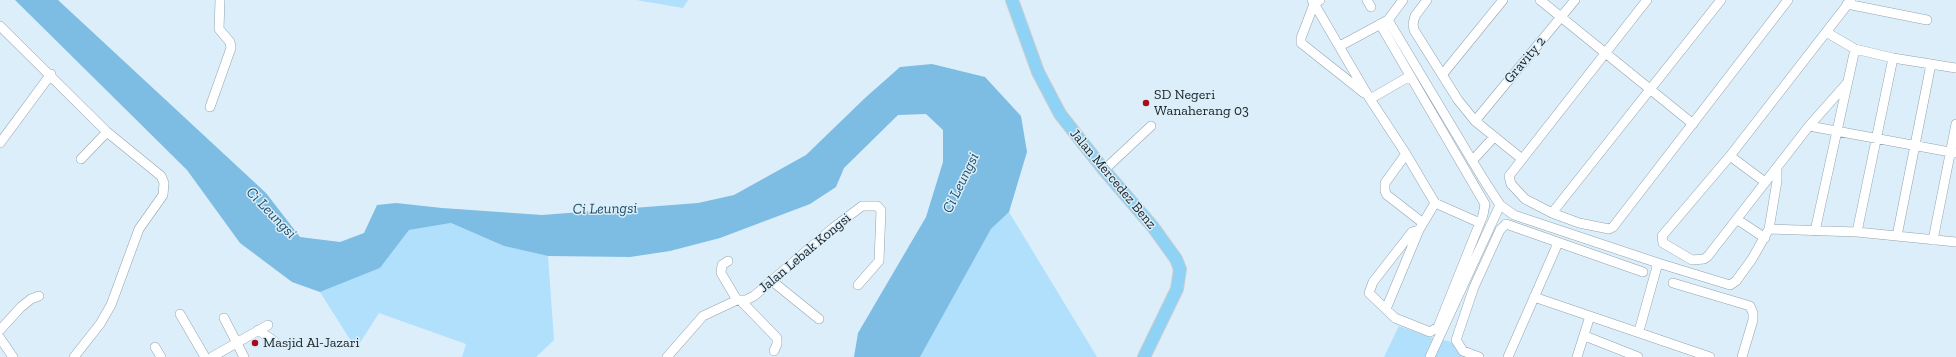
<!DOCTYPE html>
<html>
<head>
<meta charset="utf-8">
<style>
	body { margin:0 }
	canvas { display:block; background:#dbeef9 }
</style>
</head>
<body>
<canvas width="1956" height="357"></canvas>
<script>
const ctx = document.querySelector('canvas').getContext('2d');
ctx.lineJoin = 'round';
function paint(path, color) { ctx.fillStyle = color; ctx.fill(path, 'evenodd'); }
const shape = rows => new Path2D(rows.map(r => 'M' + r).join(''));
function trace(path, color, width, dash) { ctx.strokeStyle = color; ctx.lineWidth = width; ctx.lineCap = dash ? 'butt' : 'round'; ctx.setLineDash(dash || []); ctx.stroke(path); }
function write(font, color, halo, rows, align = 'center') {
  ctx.font = font + ' "Zilla Slab",serif'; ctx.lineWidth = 3; ctx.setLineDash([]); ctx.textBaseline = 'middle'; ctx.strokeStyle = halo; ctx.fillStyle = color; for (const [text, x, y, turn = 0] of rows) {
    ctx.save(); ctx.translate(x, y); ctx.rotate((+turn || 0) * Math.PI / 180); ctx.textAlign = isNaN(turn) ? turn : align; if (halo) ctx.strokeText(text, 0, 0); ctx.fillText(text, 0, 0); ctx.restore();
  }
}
const green = shape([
	[636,0,688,0,683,8],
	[1009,212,1097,357,920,357,991,229],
	[451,223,504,246,548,256,554,340,536,357,462,357,466,344,379,313,356,349,320,292,380,268,409,230],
	[1399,326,1435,339,1448,341,1484,357,1384,357]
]);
const water = shape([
	[15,0,58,0,266,193,300,237,340,242,364,233,377,205,396,203,442,208,542,215,698,203,734,195,806,155,865,98,900,67,932,64,985,77,1021,116,1027,152,1009,212,991,229,920,357,854,357,858,333,926,217,943,162,943,130,926,114,898,115,844,168,836,187,810,204,720,238,670,251,630,257,548,256,504,246,451,223,409,230,380,268,320,292,292,282,240,243,187,170]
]);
const minor = shape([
	[1312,0,1370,99,1406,154,1435,203,1480,223],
	[1320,0,1314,4,1301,38,1301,43,1364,93],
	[1367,0,1371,7],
	[1427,0,1415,16,1413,24,1414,30,1458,100,1475,121,1522,159],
	[1540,0,1693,124],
	[1647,0,1509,176,1511,184,1525,199,1552,213,1579,223,1609,229,1613,227,1788,0],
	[1847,4,1927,20],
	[1388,20,1482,177,1500,205,1514,215,1658,263,1730,285,1736,281,1752,259,1769,229,1777,181,1777,167],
	[1380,24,1485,204,1483,215,1438,327,1430,332,1395,318,1369,293,1373,282,1412,232,1419,230,1435,203],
	[0,26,107,132,161,176,164,183,163,195,139,229,111,305,100,324,74,357],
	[1826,32,1855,49,1893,58,1956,68],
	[1340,46,1388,20,1403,0],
	[1442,75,1503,0],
	[1848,82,1809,126,1708,256,1704,259,1692,260,1663,243,1662,236,1730,156,1851,0],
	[1370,99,1410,76],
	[210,107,231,48,230,42,219,29,220,0],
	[1475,121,1575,0],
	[1809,126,1956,153],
	[0,143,51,74],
	[1406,154,1385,183,1385,191,1387,195,1423,223],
	[1730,156,1765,182],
	[81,159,107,132],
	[1472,161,1494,137],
	[1104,170,1151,126],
	[1552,213,1721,0],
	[1738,220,1765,238],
	[1769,229,1857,232,1956,242],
	[1815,231,1855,49],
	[1857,232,1893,58],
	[1897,236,1931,64],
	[1933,240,1956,124],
	[728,261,722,265,721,273,737,300],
	[772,281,819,319],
	[1673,283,1750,306,1753,313,1753,320,1742,357],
	[1534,297,1710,357],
	[741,301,777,338,777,344,774,351],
	[1386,309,1419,230],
	[180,314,205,357],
	[224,318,244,357],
	[0,330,21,307,31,299,39,296],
	[258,330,274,341],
	[1639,331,1658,263],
	[1585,336,1638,357],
	[0,338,13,357],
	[155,347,161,357],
	[212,357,268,325],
	[667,357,703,316,737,300,746,300,754,296,833,228,862,206,877,206,881,210,879,261,858,285],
	[1430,357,1500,205],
	[1479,357,1463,351,1456,340,1474,287,1500,230,1506,224,1643,272],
	[1508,357,1558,243],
	[1577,357,1590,316]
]);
const major = shape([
	[1012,0,1038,72,1060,114,1104,170,1153,227,1176,259,1180,269,1177,289,1144,357]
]);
const markers = [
	[1146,103,4,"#a50d1a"],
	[255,343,4,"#a50d1a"]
];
const streetNames = [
	["Gravity 2",1525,60,-50],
	["Jalan Mercedez Benz",1113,179,50],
	["Jalan Lebak Kongsi",805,253,-40]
];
const poiNames = [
	["SD Negeri",1154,95],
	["Wanaherang 03",1154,111],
	["Masjid Al-Jazari",263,343]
];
const waterNames = [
	["Ci Leungsi",961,183,-64],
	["Ci Leungsi",605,209,-1],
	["Ci Leungsi",271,213,46]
];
paint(green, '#b1e0fc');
paint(water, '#7dbde3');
trace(minor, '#92a3ae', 10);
trace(major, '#cccecf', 14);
trace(minor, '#fff', 9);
trace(major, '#8ed2f5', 12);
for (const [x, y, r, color] of markers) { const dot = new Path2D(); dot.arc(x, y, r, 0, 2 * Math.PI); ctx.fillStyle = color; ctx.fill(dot); trace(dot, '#dbeef9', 1.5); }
write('14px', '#181f23', '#dbeef9', streetNames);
write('14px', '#181f23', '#dbeef9', poiNames, 'left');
write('italic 15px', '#1d4f69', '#dbeef9', waterNames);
</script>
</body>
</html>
